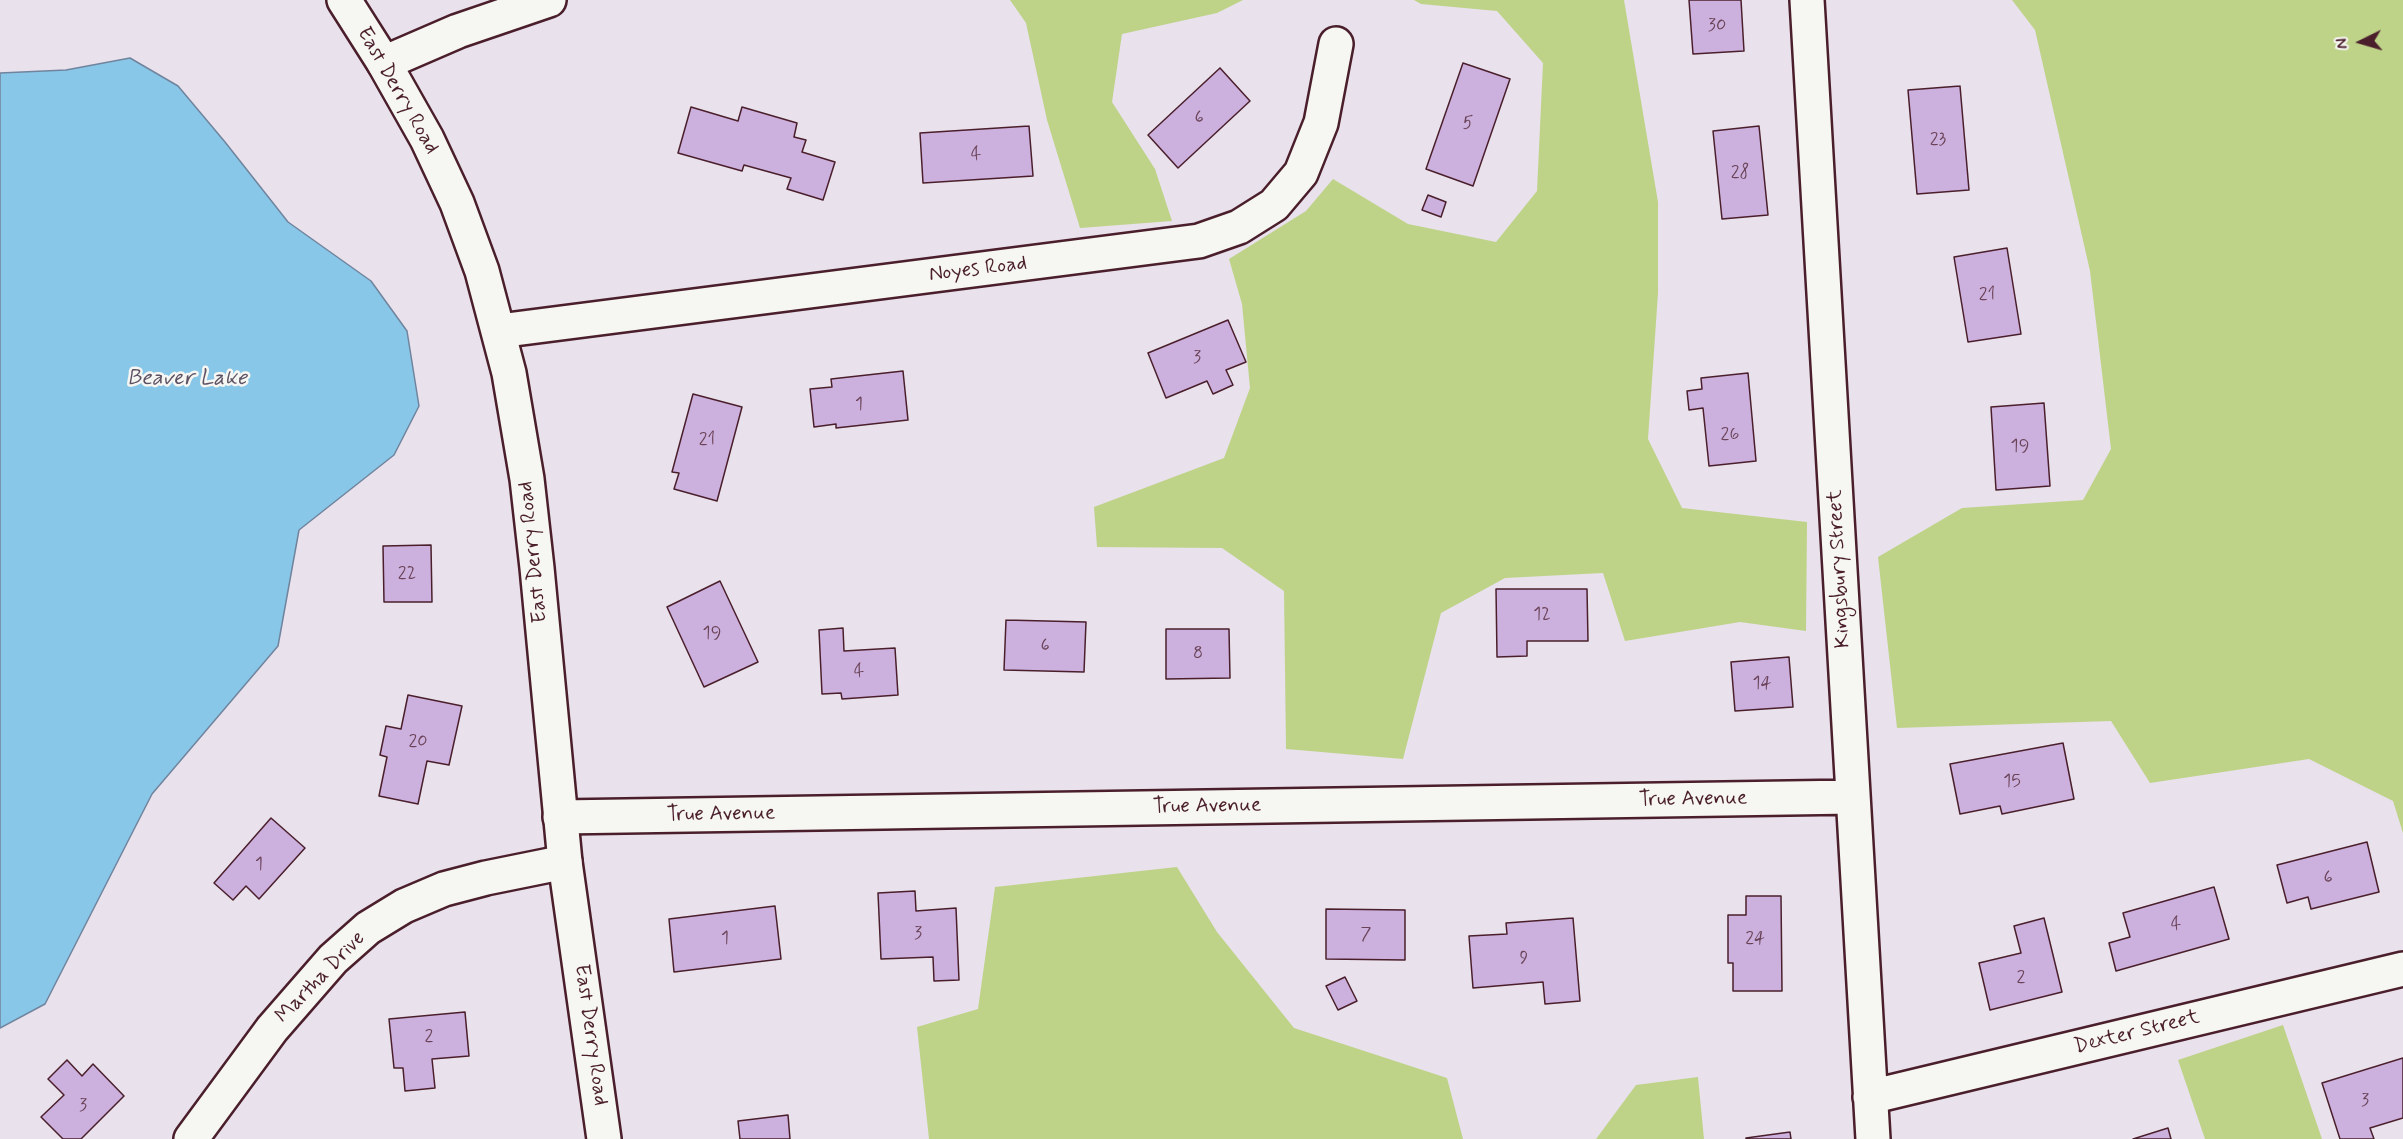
<!DOCTYPE html>
<html>
<head>
<meta charset="utf-8">
<style>
	body { margin:0 }
	#map { position:relative; width:2403px; height:1139px; overflow:hidden; background:#e9e1ec; font-family:Mynerve,sans-serif }
	canvas { display:block }
	.north { position:absolute; left:2331px; top:12px; width:60px; height:60px; -webkit-text-stroke:4px #f6f6f2; paint-order:stroke; rotate:265deg; font-size:16px; font-weight:700; line-height:24px; text-align:center; color:#4a1f2b }
	.north::after { content:''; display:block; margin:auto; width:21px; height:27px; background:#4a1f2b; clip-path:polygon(50% 0,100% 100%,50% 72%,0 100%) }
</style>
</head>
<body>
<div id="map">
<canvas width="2403" height="1139"></canvas>
<div class="north">N</div>
</div>
<script>
const ctx = document.querySelector('canvas').getContext('2d');
ctx.lineJoin = 'round';
function paint(path, color) { ctx.fillStyle = color; ctx.fill(path, 'evenodd'); }
const shape = rows => new Path2D(rows.map(r => 'M' + r).join(''));
function trace(path, color, width, dash) { ctx.strokeStyle = color; ctx.lineWidth = width; ctx.lineCap = dash ? 'butt' : 'round'; ctx.setLineDash(dash || []); ctx.stroke(path); }
function write(font, color, halo, rows, align = 'center') {
  ctx.font = font + ' Mynerve,sans-serif'; ctx.lineWidth = 5; ctx.setLineDash([]); ctx.textBaseline = 'middle'; ctx.strokeStyle = halo; ctx.fillStyle = color; for (const [text, x, y, turn = 0] of rows) {
    ctx.save(); ctx.translate(x, y); ctx.rotate((+turn || 0) * Math.PI / 180); ctx.textAlign = isNaN(turn) ? turn : align; if (halo) ctx.strokeText(text, 0, 0); ctx.fillText(text, 0, 0); ctx.restore();
  }
}
const green = shape([
	[1010,0,1243,0,1217,13,1122,34,1112,102,1155,169,1172,221,1080,228,1047,120,1026,23],
	[1414,0,1624,0,1658,202,1658,293,1648,439,1682,508,1807,522,1806,631,1740,622,1625,641,1603,573,1505,578,1441,613,1403,759,1286,749,1284,591,1222,548,1097,547,1094,507,1224,458,1250,388,1242,304,1229,259,1306,211,1333,179,1408,224,1496,242,1537,191,1543,63,1497,11,1421,4],
	[2012,0,2403,0,2403,833,2393,801,2309,759,2150,783,2111,721,1897,728,1878,557,1962,508,2083,500,2111,449,2090,271,2035,30],
	[1177,867,1217,932,1294,1028,1447,1078,1463,1139,929,1139,917,1027,978,1009,995,887],
	[2283,1025,2322,1139,2205,1139,2178,1060],
	[1698,1077,1704,1139,1596,1139,1636,1085]
]);
const water = shape([
	[130,58,178,86,225,142,288,222,371,281,407,331,419,406,394,455,299,530,278,646,152,794,45,1004,0,1028,0,73,66,70,130,58]
]);
const building = shape([
	[1689,0,1741,0,1744,51,1693,54,1689,0],
	[1463,63,1510,79,1473,186,1426,169,1463,63],
	[1220,68,1250,101,1178,168,1148,135,1220,68],
	[1960,86,1969,190,1917,194,1908,90,1960,86],
	[691,107,738,121,742,107,797,123,794,137,806,140,802,152,835,162,823,200,787,189,791,178,744,165,742,171,678,153,691,107],
	[1029,126,1033,176,923,183,920,133,1029,126],
	[1759,126,1768,215,1722,219,1713,131,1759,126],
	[1428,195,1446,202,1441,217,1422,210,1428,195],
	[2007,248,2021,334,1968,342,1954,257,2007,248],
	[1228,320,1246,362,1226,370,1233,385,1213,394,1207,381,1166,398,1148,353,1228,320],
	[903,371,908,420,836,428,836,424,814,427,810,389,832,387,831,379,903,371],
	[1748,373,1756,461,1709,466,1703,408,1689,410,1687,391,1702,389,1701,378,1748,373],
	[693,394,742,407,717,501,674,489,679,473,672,472,693,394],
	[2044,403,2050,486,1996,490,1991,407,2044,403],
	[431,545,432,602,384,602,383,546,431,545],
	[720,581,758,662,704,687,667,607,720,581],
	[1496,589,1587,589,1588,641,1527,641,1527,656,1497,657,1496,589],
	[1006,620,1086,622,1084,672,1004,670,1006,620],
	[843,628,844,651,895,648,898,695,842,699,841,693,822,694,819,630,843,628],
	[1166,629,1229,629,1230,678,1166,679,1166,629],
	[1789,657,1793,707,1735,711,1731,662,1789,657],
	[408,695,462,706,449,765,427,761,418,804,379,796,387,757,380,755,386,726,401,729,408,695],
	[2063,743,2074,799,2002,814,2000,806,1960,814,1950,764,2063,743],
	[271,818,305,848,259,899,246,886,233,900,214,883,271,818],
	[2367,842,2379,892,2311,909,2308,897,2287,903,2277,865,2367,842],
	[2214,887,2229,939,2116,971,2109,943,2130,937,2123,913,2214,887],
	[915,891,916,911,956,908,959,980,934,981,933,957,881,959,878,893,915,891],
	[1746,896,1781,896,1782,991,1733,991,1733,963,1728,963,1728,915,1746,915,1746,896],
	[775,906,781,959,674,972,669,919,775,906],
	[1326,909,1405,910,1405,960,1326,959,1326,909],
	[1573,918,1580,1001,1545,1004,1543,982,1473,988,1469,936,1507,934,1506,923,1573,918],
	[2044,918,2062,992,1990,1010,1979,963,2021,953,2014,926,2044,918],
	[1345,977,1357,1001,1338,1010,1326,986,1345,977],
	[465,1012,469,1056,432,1059,435,1088,405,1091,403,1068,394,1068,389,1019,465,1012],
	[2403,1058,2403,1118,2370,1128,2374,1139,2340,1139,2322,1083,2403,1058],
	[67,1060,82,1076,93,1064,124,1096,81,1139,63,1139,41,1117,64,1095,48,1079,67,1060],
	[788,1115,790,1139,740,1139,738,1121,788,1115],
	[2168,1128,2171,1139,2133,1139,2168,1128],
	[1790,1132,1791,1139,1746,1139,1746,1138,1790,1132]
]);
const minor = shape([
	[1807,0,1873,1139],
	[384,63,458,31,549,0],
	[499,331,1199,241,1239,227,1274,205,1301,173,1321,123,1336,44],
	[560,817,1853,797],
	[1870,1097,2403,969],
	[191,1139,272,1029,333,959,368,928,404,906,444,889,486,878,565,862]
]);
const tertiary = shape([
	[344,0,384,63,427,139,457,203,482,271,509,373,527,479,537,568,565,862,604,1139]
]);
const numberNames = [
	["30",1717,26],
	["6",1199,118],
	["5",1468,124],
	["23",1938,140],
	["4",976,155],
	["28",1740,173],
	["21",1987,295],
	["3",1197,358],
	["1",859,405],
	["26",1730,435],
	["21",707,440],
	["19",2020,447],
	["22",407,574],
	["12",1542,615],
	["19",712,634],
	["6",1045,646],
	["8",1198,654],
	["4",859,672],
	["14",1762,684],
	["20",418,742],
	["15",2012,782],
	["1",259,865],
	["6",2328,878],
	["4",2176,925],
	["3",918,934],
	["7",1366,935],
	["1",725,939],
	["24",1755,939],
	["9",1524,959],
	["2",2021,978],
	["2",429,1037],
	["3",2365,1101],
	["3",83,1106]
];
const streetNames = [
	["East Derry Road",397,91,60],
	["Noyes Road",978,270,-7],
	["East Derry Road",534,552,-96],
	["Kingsbury Street",1840,569,-93],
	["True Avenue",1693,800,-1],
	["True Avenue",1207,807,-1],
	["True Avenue",721,815,-1],
	["Martha Drive",321,978,-46],
	["Dexter Street",2137,1033,-14],
	["East Derry Road",590,1035,82]
];
const waterNames = [
	["Beaver Lake",187,379]
];
paint(green, '#bed388');
paint(water, '#89c7e9');
trace(water, '#70849d', 1.5);
paint(building, '#ccb0dd');
trace(building, '#4a1f2b', 1.5);
trace(minor, '#4a1f2b', 38);
trace(tertiary, '#4a1f2b', 38);
trace(minor, '#f6f6f2', 33);
trace(tertiary, '#f6f6f2', 33);
write('18px', '#6a4358', null, numberNames);
write('21px', '#4a1f2b', '#f6f6f2', streetNames);
write('italic 22px', '#5d5164', '#f6f6f2', waterNames);
</script>
</body>
</html>
